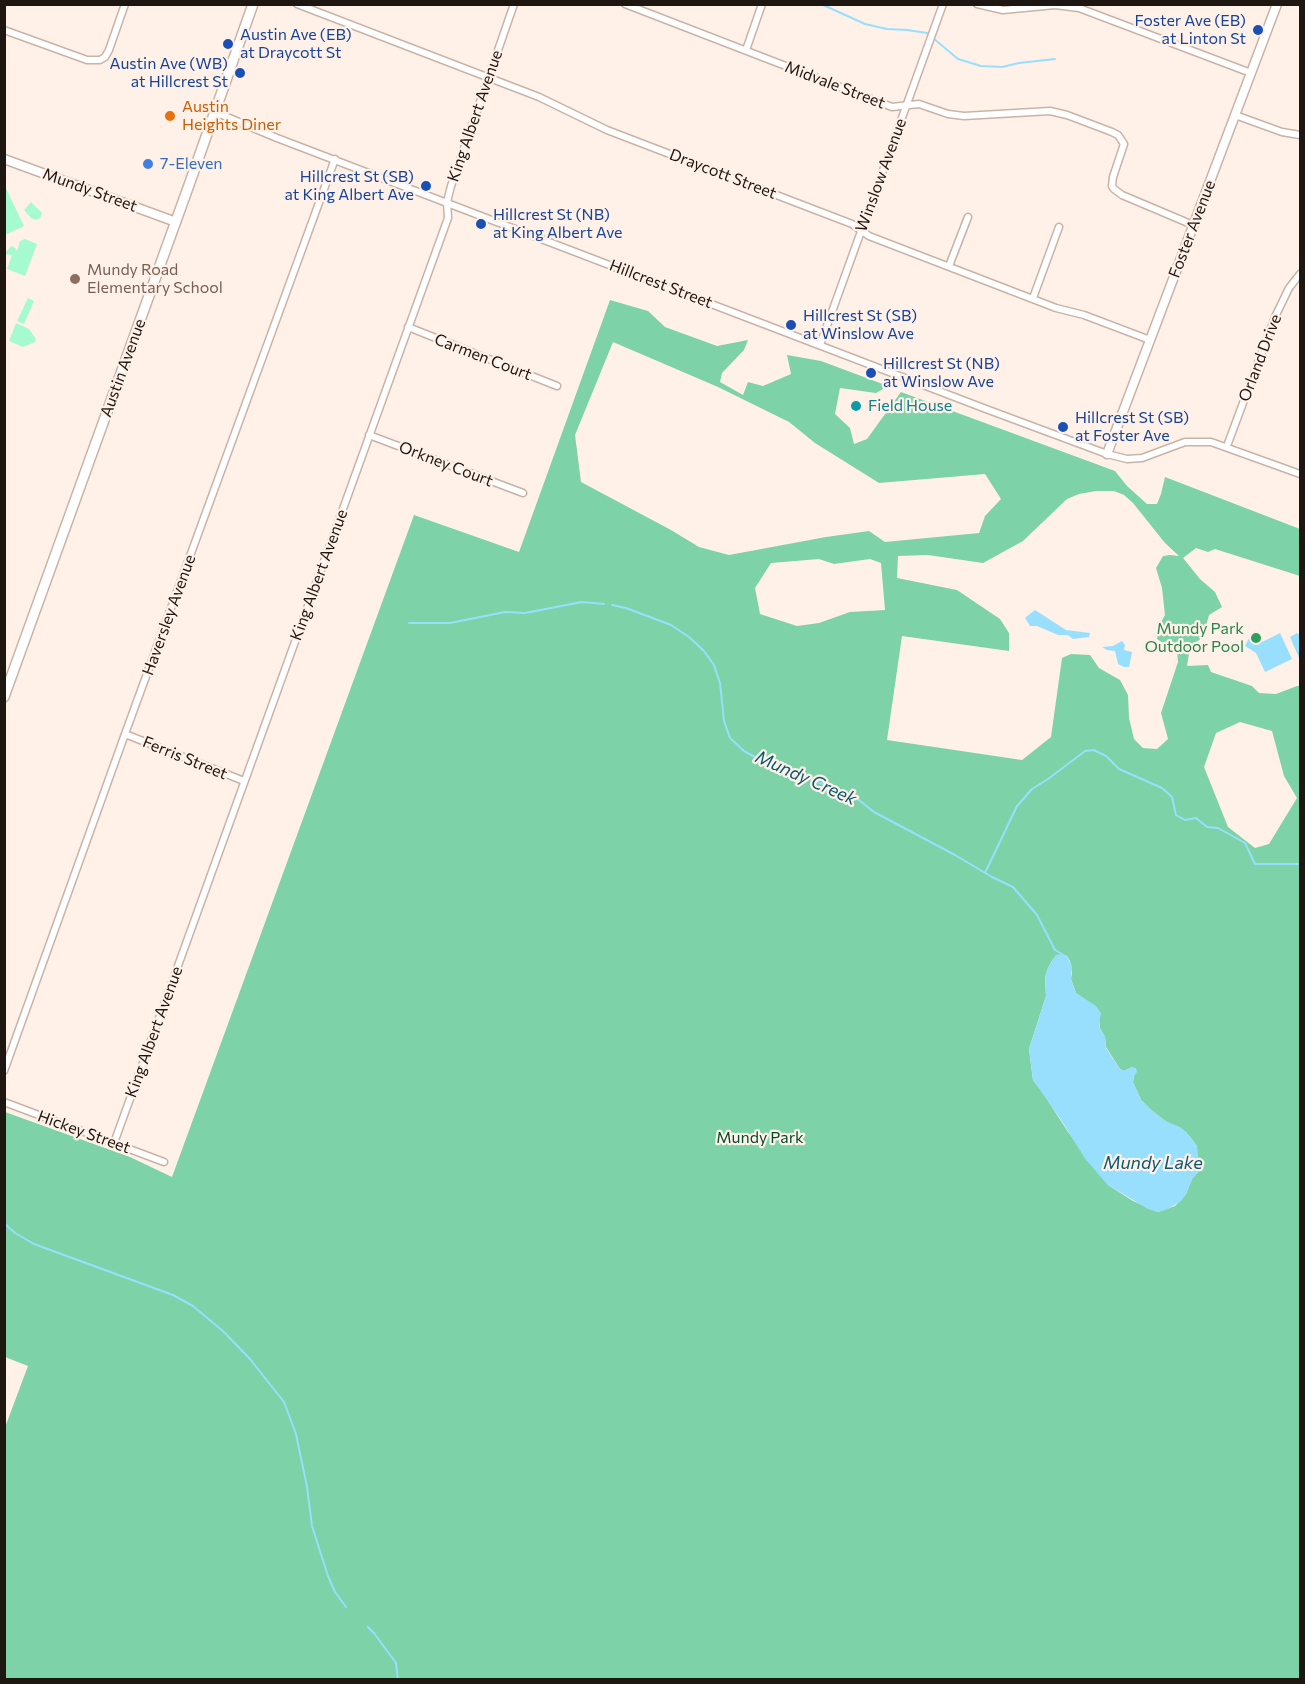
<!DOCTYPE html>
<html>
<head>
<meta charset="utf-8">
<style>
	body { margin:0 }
	#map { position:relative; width:1305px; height:1684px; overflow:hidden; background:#fff1e8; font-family:Commissioner,sans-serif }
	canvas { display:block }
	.frame { position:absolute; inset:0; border:6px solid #1e1611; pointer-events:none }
</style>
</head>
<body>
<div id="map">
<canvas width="1305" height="1684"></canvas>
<div class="frame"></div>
</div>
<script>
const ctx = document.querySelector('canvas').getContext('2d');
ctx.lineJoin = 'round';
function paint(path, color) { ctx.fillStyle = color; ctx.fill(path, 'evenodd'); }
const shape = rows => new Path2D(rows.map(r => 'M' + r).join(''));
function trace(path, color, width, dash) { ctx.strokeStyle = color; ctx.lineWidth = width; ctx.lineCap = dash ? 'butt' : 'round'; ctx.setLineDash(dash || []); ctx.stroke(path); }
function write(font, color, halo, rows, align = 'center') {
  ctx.font = font + ' Commissioner,sans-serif'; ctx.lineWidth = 4.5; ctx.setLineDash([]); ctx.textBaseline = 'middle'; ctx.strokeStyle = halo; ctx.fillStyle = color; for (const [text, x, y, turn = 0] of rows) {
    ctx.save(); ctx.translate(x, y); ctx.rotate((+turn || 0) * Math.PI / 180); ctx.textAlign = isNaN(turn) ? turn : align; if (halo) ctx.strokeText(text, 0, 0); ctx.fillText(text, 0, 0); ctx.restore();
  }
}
const green = shape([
	[4,184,24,226,5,235,4,235],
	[31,202,42,213,40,218,36,220,31,218,24,210],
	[25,239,37,244,25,276,7,269,12,255,5,254,4,253,12,246,15,248,17,251,20,241],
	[28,298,34,301,24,324,17,321],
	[16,323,29,329,36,339,35,342,23,347,9,341]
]);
const forest = shape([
	[610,300,648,311,665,327,717,346,748,340,744,350,722,373,720,382,743,395,748,382,763,386,791,374,787,355,821,361,888,386,876,393,840,388,835,414,850,428,854,444,867,439,901,392,1115,471,1127,486,1147,504,1157,504,1161,494,1165,477,1300,529,1300,576,1215,549,1208,552,1196,548,1183,558,1200,579,1215,592,1222,607,1209,615,1203,637,1190,647,1187,666,1208,665,1211,672,1252,686,1259,693,1276,694,1297,686,1300,686,1300,1679,5,1679,4,1430,28,1366,5,1357,5,1112,130,1157,172,1177,414,515,519,552],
	[613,342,718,387,789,422,815,443,879,483,985,474,1001,499,985,516,979,533,885,542,869,531,826,537,729,555,699,547,671,530,581,482,575,435],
	[1096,491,1114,491,1124,495,1133,503,1165,543,1179,556,1170,555,1163,556,1156,568,1162,588,1165,615,1159,626,1157,639,1177,652,1178,662,1161,713,1168,739,1157,749,1143,748,1134,739,1129,718,1128,695,1120,680,1099,668,1090,655,1071,654,1062,658,1051,737,1022,760,887,740,902,636,1009,651,1009,633,1000,619,957,590,897,578,898,556,928,555,983,563,1023,541,1067,499,1079,494],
	[819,559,834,564,870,559,881,563,885,610,850,612,819,623,797,626,760,614,755,588,771,563],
	[1240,722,1272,731,1284,776,1297,798,1269,844,1255,848,1228,827,1204,767,1216,733],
	[1062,954,1067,956,1070,961,1072,973,1071,979,1076,993,1083,998,1099,1019,1100,1028,1105,1037,1106,1047,1120,1069,1124,1071,1132,1067,1134,1076,1133,1082,1141,1100,1150,1109,1165,1121,1186,1132,1197,1146,1198,1172,1192,1179,1186,1194,1175,1206,1158,1212,1133,1201,1108,1185,1068,1132,1043,1093,1033,1080,1029,1049,1046,996,1045,977,1048,968,1053,959]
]);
const water = shape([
	[1035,610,1066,630,1090,633,1089,637,1073,639,1068,635,1058,635,1037,626,1030,626,1025,618],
	[1280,633,1292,659,1265,672,1256,653,1245,646,1250,636,1262,642],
	[1297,633,1300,635,1300,660,1290,637],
	[1122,641,1125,645,1124,650,1132,652,1129,667,1124,667,1118,664,1115,651,1107,650,1102,647,1113,646],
	[1062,954,1067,956,1072,966,1071,979,1076,993,1096,1006,1101,1013,1099,1023,1100,1028,1105,1037,1106,1048,1120,1069,1124,1071,1132,1067,1136,1068,1137,1072,1134,1076,1133,1082,1141,1100,1150,1109,1165,1121,1180,1127,1186,1132,1197,1146,1198,1172,1192,1179,1186,1194,1181,1201,1168,1209,1158,1212,1148,1209,1108,1185,1086,1160,1059,1117,1033,1080,1029,1049,1046,996,1045,977,1048,968,1053,959,1056,955]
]);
const stream = shape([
	[821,4,865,24,887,29,907,30,927,33,958,59,981,66,1002,67,1019,63,1055,59],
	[612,605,626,608,671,625,689,637,704,651,714,665,720,683,724,721,730,738,744,751,764,762,836,789,859,800,874,812,955,855,992,877,1013,887,1037,915,1055,950,1062,954],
	[409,623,450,623,505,612,525,613,582,602,604,604],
	[985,873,1017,806,1032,789,1048,779,1085,751,1094,750,1106,756,1119,769,1162,788,1172,797,1176,815,1185,820,1196,818,1207,827,1218,828,1245,843,1255,864,1300,864],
	[4,1223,15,1233,34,1244,173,1295,193,1306,224,1332,250,1359,284,1402,296,1434,307,1487,312,1526,328,1576,335,1592,346,1607],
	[368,1627,374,1633,396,1663,398,1680]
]);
const minor = shape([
	[297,4,539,97,607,130,852,224,869,236,1056,308,1084,315,1150,340],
	[625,4,892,107,919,104,948,114,964,116,1050,111,1067,115,1112,132,1118,135,1124,144,1113,177,1112,186,1114,189,1122,195,1193,225],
	[977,4,1003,10,1055,5,1079,8,1251,73],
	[4,30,87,60,100,60,105,57,109,50,125,4],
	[746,50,762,4],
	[215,112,277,138,986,409,1107,454,1127,459,1142,458,1185,442,1211,442,1300,474],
	[1235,115,1282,132,1300,135],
	[949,266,968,217],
	[1033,298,1059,227],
	[408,327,557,386],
	[820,345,943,4],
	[369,435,523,493],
	[1227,446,1275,317,1289,288,1300,274],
	[125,734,244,781],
	[4,1071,125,734,335,159],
	[4,1102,164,1162],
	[114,1143,448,218,447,202,451,186,514,4]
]);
const tertiary = shape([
	[4,159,176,222],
	[1107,454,1277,4]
]);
const secondary = shape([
	[4,697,189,185,253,4]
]);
const markers = [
	[1258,30,6,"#1a4fb4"],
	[228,44,6,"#1a4fb4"],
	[240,73,6,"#1a4fb4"],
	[170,116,6,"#e8710a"],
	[148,164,6,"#3f7fe0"],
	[426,186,6,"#1a4fb4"],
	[481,224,6,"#1a4fb4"],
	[75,279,6,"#8d6e63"],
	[791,325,6,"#1a4fb4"],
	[871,373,6,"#1a4fb4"],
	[856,406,6,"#0f9aa8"],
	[1063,427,6,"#1a4fb4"],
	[1256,638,6,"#2e9e5b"]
];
const transitNames = [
	["Foster Ave (EB)",1246,21,"right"],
	["at Linton St",1246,39,"right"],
	["Austin Ave (EB)",240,35],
	["at Draycott St",240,53],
	["Austin Ave (WB)",228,64,"right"],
	["at Hillcrest St",228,82,"right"],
	["Hillcrest St (SB)",414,177,"right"],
	["at King Albert Ave",414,195,"right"],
	["Hillcrest St (NB)",493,215],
	["at King Albert Ave",493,233],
	["Hillcrest St (SB)",803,316],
	["at Winslow Ave",803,334],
	["Hillcrest St (NB)",883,364],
	["at Winslow Ave",883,382],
	["Hillcrest St (SB)",1075,418],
	["at Foster Ave",1075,436]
];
const streetNames = [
	["Midvale Street",835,85,21],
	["King Albert Avenue",475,116,-71],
	["Draycott Street",723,174,21],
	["Winslow Avenue",881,175,-70],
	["Mundy Street",90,190,20],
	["Foster Avenue",1192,229,-69],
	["Hillcrest Street",661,284,21],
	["Carmen Court",483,357,21],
	["Orland Drive",1260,358,-69],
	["Austin Avenue",123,368,-70],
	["Orkney Court",446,464,21],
	["King Albert Avenue",319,575,-70],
	["Haversley Avenue",169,615,-70],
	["Ferris Street",185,758,22],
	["King Albert Avenue",154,1032,-70],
	["Hickey Street",84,1132,20]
];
const foodNames = [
	["Austin",182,107],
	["Heights Diner",182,125]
];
const shopNames = [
	["7-Eleven",160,164]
];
const educationNames = [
	["Mundy Road",87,270],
	["Elementary School",87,288]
];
const cultureNames = [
	["Field House",868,406]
];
const leisureNames = [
	["Mundy Park",1244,629],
	["Outdoor Pool",1244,647]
];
const parkNames = [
	["Mundy Park",760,1138]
];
const waterNames = [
	["Mundy Creek",806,778,24],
	["Mundy Lake",1153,1163]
];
paint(green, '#a5facf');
paint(forest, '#7dd2a8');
paint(water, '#98dffe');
trace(stream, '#98dffe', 2);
trace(minor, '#c9b3a6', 9);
trace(tertiary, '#c9b3a6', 11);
trace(secondary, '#c9b3a6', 12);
trace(minor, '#fff', 6);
trace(tertiary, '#fff', 8);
trace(secondary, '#fff', 9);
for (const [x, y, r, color] of markers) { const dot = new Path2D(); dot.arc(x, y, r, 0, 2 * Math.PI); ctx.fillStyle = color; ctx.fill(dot); trace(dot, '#fff1e8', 2); }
write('16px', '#164399', '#fff1e8', transitNames, 'left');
write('16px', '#1e1611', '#fff1e8', streetNames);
write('16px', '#c56008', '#fff1e8', foodNames, 'left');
write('16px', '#366cbe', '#fff1e8', shopNames, 'left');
write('16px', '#785e54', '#fff1e8', educationNames, 'left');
write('16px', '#0d838f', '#fff1e8', cultureNames, 'left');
write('16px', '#27864d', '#fff1e8', leisureNames, 'right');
write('16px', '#00492e', '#fff1e8', parkNames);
write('italic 18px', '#085872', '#fff1e8', waterNames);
</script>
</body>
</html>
